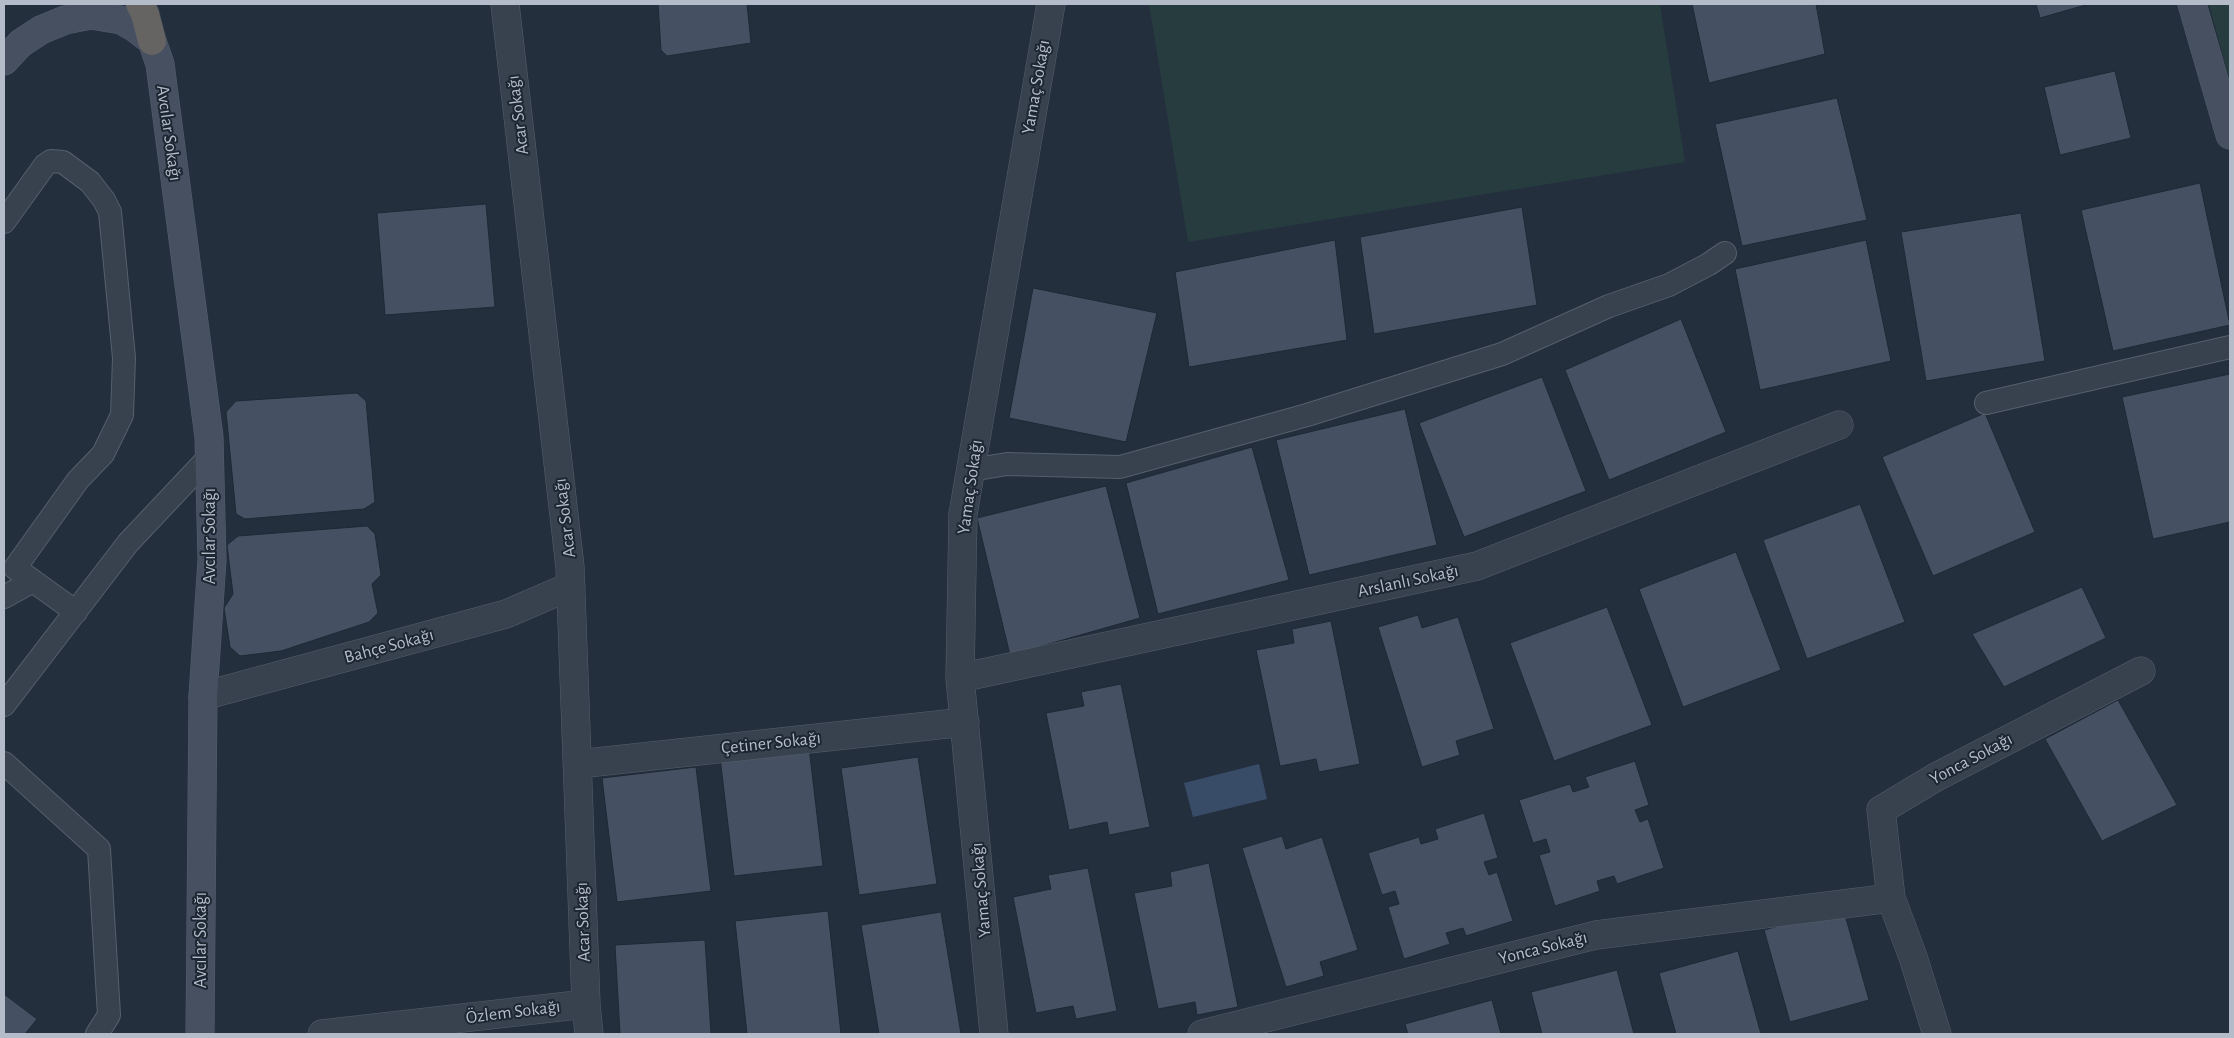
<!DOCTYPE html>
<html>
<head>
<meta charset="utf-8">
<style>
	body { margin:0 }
	#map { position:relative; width:2234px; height:1038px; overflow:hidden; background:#242f3e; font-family:"Alegreya Sans",sans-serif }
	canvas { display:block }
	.frame { position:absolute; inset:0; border:5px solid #b4bcc9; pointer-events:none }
</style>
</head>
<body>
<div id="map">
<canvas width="2234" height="1038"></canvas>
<div class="frame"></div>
</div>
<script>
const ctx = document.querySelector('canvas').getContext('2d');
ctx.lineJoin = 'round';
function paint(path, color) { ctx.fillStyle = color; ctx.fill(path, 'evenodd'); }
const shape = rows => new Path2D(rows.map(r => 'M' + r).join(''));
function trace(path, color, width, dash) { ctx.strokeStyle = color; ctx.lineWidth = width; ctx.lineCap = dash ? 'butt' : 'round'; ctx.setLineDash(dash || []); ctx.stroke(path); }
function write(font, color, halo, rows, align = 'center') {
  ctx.font = font + ' "Alegreya Sans",sans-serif'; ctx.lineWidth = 4; ctx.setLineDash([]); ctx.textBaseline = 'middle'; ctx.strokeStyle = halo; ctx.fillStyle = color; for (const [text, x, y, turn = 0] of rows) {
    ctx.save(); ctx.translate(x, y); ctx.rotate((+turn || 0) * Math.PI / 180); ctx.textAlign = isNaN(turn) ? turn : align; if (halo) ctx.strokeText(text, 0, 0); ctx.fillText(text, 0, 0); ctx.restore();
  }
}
const green = shape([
	[1149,4,1660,4,1685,162,1188,242],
	[2209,4,2230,4,2230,82]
]);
const water = shape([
	[1259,764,1267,799,1193,817,1184,783]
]);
const building = shape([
	[658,4,747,4,751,43,667,56,661,50,658,4],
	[1692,4,1816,4,1825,54,1709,83,1692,4],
	[2036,4,2089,4,2040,18,2036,4],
	[2115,71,2131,138,2060,155,2044,87,2115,71],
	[1837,98,1867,220,1742,246,1715,124,1837,98],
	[2200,183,2230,325,2113,351,2081,210,2200,183],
	[486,204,495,307,385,315,377,213,486,204],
	[1522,207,1537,305,1374,334,1360,237,1522,207],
	[2021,213,2045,361,1926,381,1901,232,2021,213],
	[1335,240,1347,340,1189,367,1175,272,1335,240],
	[1866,240,1891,361,1760,390,1735,269,1866,240],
	[1033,288,1157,313,1126,442,1009,418,1033,288],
	[1681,319,1726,432,1609,480,1565,370,1681,319],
	[2230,374,2230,522,2153,539,2122,397,2230,374],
	[1542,377,1586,491,1464,537,1419,423,1542,377],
	[357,393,366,401,375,502,364,509,245,519,236,514,226,412,236,401,357,393],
	[1405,409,1437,545,1309,575,1276,440,1405,409],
	[1985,413,2035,532,1933,576,1882,457,1985,413],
	[1252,447,1289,580,1158,614,1126,483,1252,447],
	[1106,486,1140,618,1010,655,977,518,1106,486],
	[1860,504,1905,622,1807,659,1763,540,1860,504],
	[367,526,375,534,381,575,372,584,378,613,369,622,281,651,240,656,230,647,224,608,233,594,227,545,238,536,367,526],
	[1736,552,1781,670,1683,707,1639,589,1736,552],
	[2082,587,2106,638,2004,687,1972,634,2082,587],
	[1607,607,1652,725,1554,761,1510,643,1607,607],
	[1418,615,1422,628,1458,617,1494,729,1456,741,1460,755,1422,767,1378,627,1418,615],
	[1331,621,1360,764,1319,772,1316,759,1280,766,1256,650,1294,643,1292,629,1331,621],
	[1121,684,1150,827,1109,835,1107,822,1069,830,1046,713,1084,706,1081,692,1121,684],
	[2118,700,2177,805,2102,841,2045,739,2118,700],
	[809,747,823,866,734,876,720,757,809,747],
	[918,757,937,884,859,895,841,768,918,757],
	[1635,761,1649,805,1635,810,1640,822,1648,819,1664,868,1617,884,1614,876,1597,881,1600,891,1555,906,1539,855,1550,852,1546,839,1533,843,1519,800,1570,784,1573,792,1589,787,1585,777,1635,761],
	[696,767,711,891,617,902,602,778,696,767],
	[1484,813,1498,858,1484,862,1489,875,1497,872,1513,921,1466,936,1463,928,1446,933,1450,944,1404,959,1388,907,1399,904,1395,891,1382,895,1368,853,1419,837,1421,844,1438,839,1435,829,1484,813],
	[1282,836,1286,849,1322,837,1358,950,1320,962,1324,976,1286,987,1242,848,1282,836],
	[1209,863,1238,1007,1197,1015,1195,1002,1158,1009,1134,893,1172,886,1170,872,1209,863],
	[1088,868,1117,1011,1076,1019,1073,1006,1036,1013,1013,897,1051,889,1048,875,1088,868],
	[1843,908,1869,1000,1790,1022,1764,930,1843,908],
	[828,911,841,1034,747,1034,735,921,828,911],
	[941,912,961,1034,879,1034,861,925,941,912],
	[705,940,711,1034,620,1034,615,945,705,940],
	[1738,951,1761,1034,1676,1034,1659,973,1738,951],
	[1617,970,1634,1034,1542,1034,1531,992,1617,970],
	[4,994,37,1019,25,1034,4,1034,4,994],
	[1492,1000,1501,1034,1408,1034,1405,1024,1492,1000]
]);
const service = shape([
	[4,222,45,165,51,161,63,162,90,182,104,200,110,212,124,358,122,415,103,454,78,480,15,568,76,612],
	[1986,403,2230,347],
	[971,470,1007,464,1120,467,1307,415,1502,354,1609,306,1669,285,1709,264,1725,253],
	[4,597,33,581],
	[4,705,128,543,210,456],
	[4,763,99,849,109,1015,97,1034]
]);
const minor = shape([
	[505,4,570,567,586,1004,589,1034],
	[960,678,1477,566,1839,425],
	[203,696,506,614,571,586],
	[578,764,965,722],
	[1891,898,1881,810,1936,777,2141,671],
	[322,1034,586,1004],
	[994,1034,960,678,963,514,1051,4],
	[1202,1034,1596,935,1891,898,1913,957,1937,1034]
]);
const secondary = shape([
	[2192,4,2230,135],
	[4,61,21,43,41,30,65,20,91,15,121,20,135,28,152,41,160,64,209,437,212,560,203,696,200,1034]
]);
const trunk = shape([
	[140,4,145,14,152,41]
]);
const streetNames = [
	["Yamaç Sokağı",1036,87,-80],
	["Acar Sokağı",518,115,-97],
	["Avcılar Sokağı",169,133,82],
	["Yamaç Sokağı",970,487,-82],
	["Acar Sokağı",565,518,-97],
	["Avcılar Sokağı",210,536,-90],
	["Arslanlı Sokağı",1408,581,-12],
	["Bahçe Sokağı",389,646,-15],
	["Çetiner Sokağı",771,743,-6],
	["Yonca Sokağı",1971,759,-28],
	["Yamaç Sokağı",981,890,-95],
	["Acar Sokağı",583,922,-92],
	["Avcılar Sokağı",201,940,-90],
	["Yonca Sokağı",1543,948,-14],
	["Özlem Sokağı",513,1012,-7]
];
paint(green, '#263c3f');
paint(water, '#394c67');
paint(building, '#455162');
trace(building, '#1f2835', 1);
trace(service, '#565f6c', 24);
trace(minor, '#565f6c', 29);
trace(secondary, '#565f6c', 29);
trace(trunk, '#434c59', 29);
trace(service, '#38414e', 22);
trace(minor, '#38414e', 28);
trace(secondary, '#465061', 28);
trace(trunk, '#656462', 28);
write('18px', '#b4bcc9', '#1d2633', streetNames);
</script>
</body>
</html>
